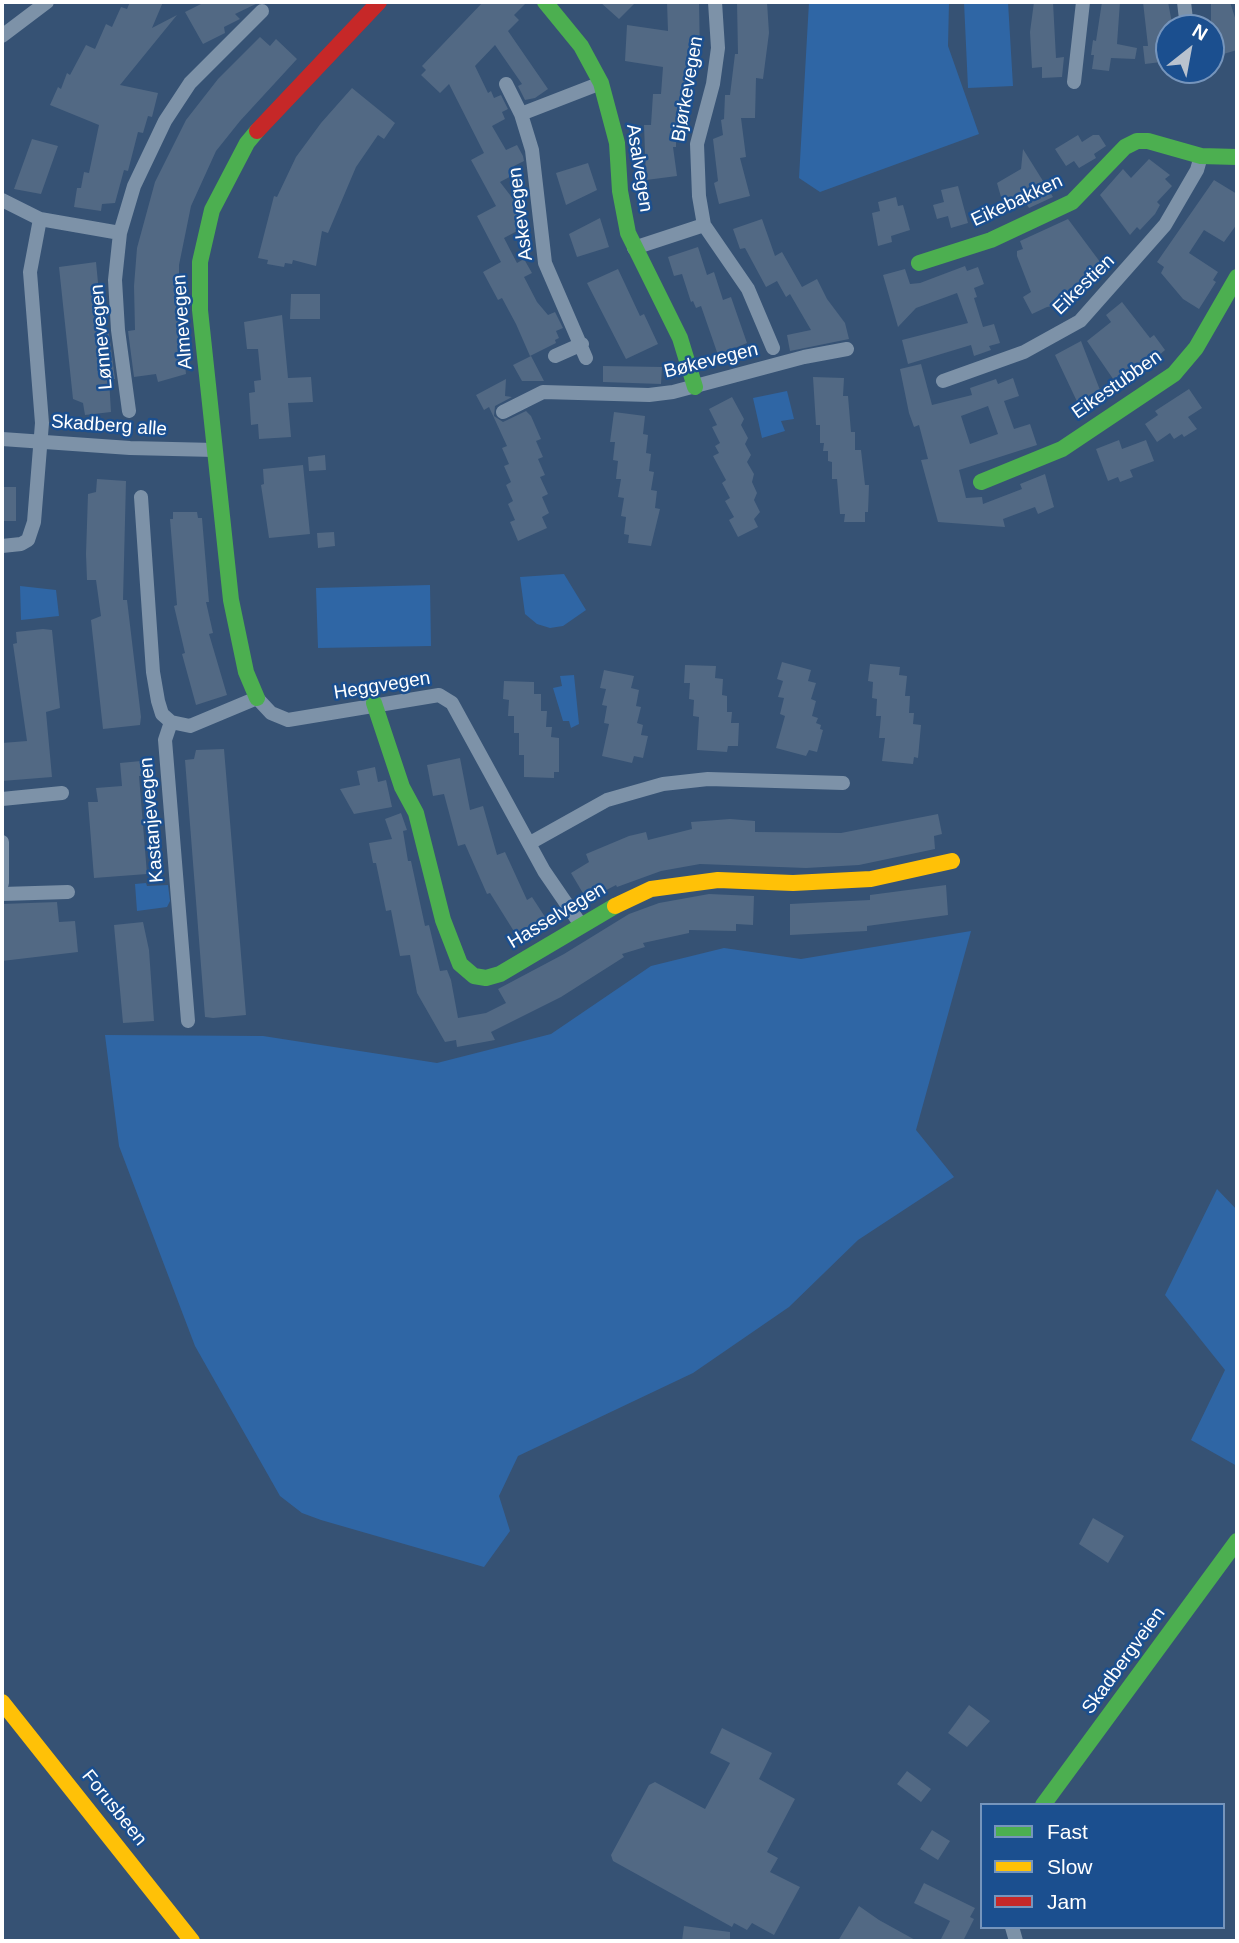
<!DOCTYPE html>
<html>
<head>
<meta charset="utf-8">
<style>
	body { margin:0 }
	#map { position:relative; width:1239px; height:1943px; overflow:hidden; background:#365274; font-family:Helvetica,sans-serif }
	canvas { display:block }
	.frame { position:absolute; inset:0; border:4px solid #fff; pointer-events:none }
	.legend { position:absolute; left:980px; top:1803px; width:245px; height:126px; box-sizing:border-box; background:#1b4f8f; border:2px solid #7695bc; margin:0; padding:9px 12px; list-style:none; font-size:21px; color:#fff }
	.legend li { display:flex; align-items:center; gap:14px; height:35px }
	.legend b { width:35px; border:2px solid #7695bc }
	.north { position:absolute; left:1155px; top:14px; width:70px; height:70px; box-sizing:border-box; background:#1b4f8f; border:2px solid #7695bc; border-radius:50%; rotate:31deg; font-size:19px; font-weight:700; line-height:28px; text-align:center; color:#fff }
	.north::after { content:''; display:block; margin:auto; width:24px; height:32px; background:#b9c2ce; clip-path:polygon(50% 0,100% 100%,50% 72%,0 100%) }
</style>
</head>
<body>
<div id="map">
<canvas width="1239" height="1943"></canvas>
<div class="frame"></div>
<ul class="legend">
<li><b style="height:9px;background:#4caf50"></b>Fast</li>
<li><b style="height:9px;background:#ffc107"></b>Slow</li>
<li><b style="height:9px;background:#c62828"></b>Jam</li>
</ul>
<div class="north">N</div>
</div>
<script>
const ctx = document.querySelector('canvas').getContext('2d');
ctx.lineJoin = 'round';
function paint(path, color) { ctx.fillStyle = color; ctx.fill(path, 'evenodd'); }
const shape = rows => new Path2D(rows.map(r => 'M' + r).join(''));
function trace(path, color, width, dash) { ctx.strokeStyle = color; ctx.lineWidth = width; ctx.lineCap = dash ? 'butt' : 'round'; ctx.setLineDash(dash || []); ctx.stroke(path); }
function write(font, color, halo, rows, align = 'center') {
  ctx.font = font + ' Helvetica,sans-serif'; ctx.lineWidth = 5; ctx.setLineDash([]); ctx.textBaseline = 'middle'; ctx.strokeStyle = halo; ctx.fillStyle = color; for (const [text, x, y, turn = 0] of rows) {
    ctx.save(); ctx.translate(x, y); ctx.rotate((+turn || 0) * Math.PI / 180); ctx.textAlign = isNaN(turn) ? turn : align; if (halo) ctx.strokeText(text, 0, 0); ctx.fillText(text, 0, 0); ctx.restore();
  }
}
const green = shape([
	[809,2,949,2,948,46,979,134,820,192,799,178],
	[964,2,1008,2,1013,86,968,88],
	[787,391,794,419,781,421,785,431,762,438,753,398],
	[564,574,586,610,563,626,550,628,537,624,525,614,520,577],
	[430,585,431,646,318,648,316,588],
	[20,586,56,590,59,616,21,620],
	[574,675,579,724,571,728,569,721,563,721,553,688,562,686,560,676],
	[146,883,147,886,168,885,170,901,167,907,137,911,135,884],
	[971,931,916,1130,954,1177,858,1240,789,1307,693,1373,518,1456,499,1496,510,1531,484,1567,321,1520,302,1513,280,1496,195,1346,119,1146,105,1035,263,1036,437,1063,551,1034,651,966,724,948,801,959],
	[1217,1189,1237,1210,1237,1466,1191,1440,1225,1370,1165,1295]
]);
const building = shape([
	[130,2,163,2,152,28,177,15,120,85,158,93,152,117,148,116,143,133,138,132,128,171,124,170,115,203,102,204,101,211,74,207,77,188,81,188,84,172,89,173,99,125,50,105,58,87,61,89,67,73,70,75,86,45,95,49,106,24,112,27,121,7,127,9],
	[205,2,260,2,235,14,240,19,224,27,225,33,203,44,185,12],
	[483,2,527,2,514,15,519,20,508,31,548,89,535,98,525,100,518,86,522,84,495,45,475,66,488,93,491,91,494,98,501,95,508,109,502,112,505,119,492,126,506,150,517,145,523,156,524,161,514,166,517,173,500,182,517,204,522,202,528,215,517,222,519,230,504,238,517,263,524,259,532,273,524,277,537,302,548,315,555,312,563,328,556,331,559,338,555,340,556,343,530,356,516,324,502,298,498,300,483,272,501,262,477,216,496,206,471,160,484,153,449,84,440,93,421,75,426,70,422,66],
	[600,2,636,2,619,19],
	[667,2,699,2,700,56,695,56,693,86,686,86,684,117,676,116,676,147,673,147,677,176,646,180,644,125,651,125,653,94,661,94,663,67,625,61,627,25,668,31],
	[737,2,767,2,769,33,763,79,756,78,755,118,741,118,746,157,740,158,750,196,719,204,714,183,718,181,713,139,723,135,721,120,724,119,725,95,730,95,735,54,738,54],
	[1034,2,1053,2,1056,58,1064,57,1062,77,1042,78,1042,67,1032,68,1030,32],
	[1102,2,1120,2,1117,44,1137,48,1135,59,1111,58,1109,71,1092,69,1094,55,1091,55,1093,40,1096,41],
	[1143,2,1168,2,1172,23,1169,23,1169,61,1145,64,1143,46,1148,46],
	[1211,2,1230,2,1237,24,1237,50,1220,55,1218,46,1211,48],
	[260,37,270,46,276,39,297,59,240,121,216,151,191,206,179,265,179,310,186,374,158,382,156,374,134,377,128,331,135,330,134,286,137,248,155,182,186,120,218,79],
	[352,88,395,123,384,139,378,135,356,167,328,233,322,231,316,266,293,260,292,264,285,263,284,267,267,264,268,260,258,258,274,196,277,197,296,157,321,123],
	[1078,135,1082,142,1093,135,1099,135,1106,146,1094,154,1096,158,1079,168,1074,161,1066,166,1055,149],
	[32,139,58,146,41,194,14,189],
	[1023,149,1053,197,1029,208,1020,194,1003,204,997,183,1021,169],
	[1149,159,1170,175,1165,179,1172,186,1157,202,1160,205,1155,214,1140,230,1137,227,1130,235,1100,195,1123,169,1131,178],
	[588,163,597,190,566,205,556,173],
	[1214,180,1237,194,1237,224,1224,242,1204,230,1189,253,1218,272,1213,280,1216,282,1199,309,1183,299,1161,273,1164,267,1157,262],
	[958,186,968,223,951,228,948,216,937,219,933,205,944,202,941,190],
	[896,197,898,206,903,205,910,230,891,236,892,242,878,246,872,213,880,211,878,202],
	[600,218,609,247,577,257,569,234],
	[762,219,775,256,782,252,802,287,817,279,827,299,845,323,849,339,790,351,787,335,811,330,790,294,786,297,777,281,766,287,745,248,740,249,733,229],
	[1068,219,1106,270,1069,299,1071,303,1055,311,1053,306,1047,307,1032,314,1023,297,1031,292,1017,256,1017,251,1023,249,1020,241],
	[698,247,707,275,714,272,723,300,731,297,747,343,718,355,701,306,696,308,693,301,691,302,682,274,674,276,668,257],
	[96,262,103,334,109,333,115,379,109,379,111,412,85,415,83,403,73,399,59,267],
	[965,266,967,271,978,267,984,284,974,288,977,297,974,298,983,327,994,324,1000,343,989,346,991,350,974,356,971,345,908,364,902,340,968,323,957,293,916,308,898,327,883,275,905,269,910,284,920,283],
	[618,269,640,316,644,314,658,344,626,359,587,283],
	[291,294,320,294,320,319,290,319],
	[1122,302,1150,338,1154,335,1165,350,1157,357,1159,360,1120,389,1087,341,1111,322,1106,315],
	[282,315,288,378,311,377,313,402,288,403,291,437,259,439,258,424,251,425,249,393,255,392,254,381,261,380,258,349,247,349,244,322],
	[1081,341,1105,403,1082,412,1055,355],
	[531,356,544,381,522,381,513,365],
	[921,364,932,405,972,395,970,388,996,379,998,384,1013,378,1019,396,1004,401,1014,429,1030,424,1037,445,959,470,966,498,982,497,983,504,1022,489,1020,484,1045,474,1054,507,1038,514,1035,507,1003,519,1005,527,938,522,921,460,928,459,919,425,914,427,909,413,900,369],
	[988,406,998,434,970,444,961,416],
	[603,366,662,367,661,384,603,382],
	[813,377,844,378,843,396,848,396,851,432,855,432,855,450,861,450,865,485,869,485,868,512,865,512,865,522,844,522,845,514,840,514,837,479,832,479,832,462,828,461,828,451,823,451,824,443,820,443,820,425,816,425],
	[506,379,505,396,512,397,495,406,494,416,503,422,526,411,531,416,541,439,536,441,543,457,538,459,545,475,540,477,548,494,542,497,549,513,542,517,547,528,518,541,510,522,515,520,508,504,513,501,506,485,511,482,504,466,509,464,502,448,507,446,489,407,484,410,476,395],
	[1189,389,1202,408,1188,417,1197,429,1184,437,1182,434,1174,439,1170,433,1157,442,1145,424,1158,415,1155,411],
	[732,397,744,419,741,425,748,438,745,444,751,455,747,462,754,474,752,482,757,493,754,500,760,512,754,519,758,527,738,537,729,520,734,517,725,501,730,498,722,483,726,480,713,456,719,453,715,446,720,443,712,427,717,425,709,409],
	[614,412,645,416,643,434,648,435,646,453,651,454,649,471,654,472,651,490,657,491,655,508,660,509,651,546,628,543,629,535,624,534,626,517,621,516,624,498,618,497,621,479,616,479,618,461,613,460,615,442,610,442],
	[1119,440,1122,449,1146,440,1154,461,1130,470,1133,477,1120,482,1118,477,1108,481,1096,449],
	[325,455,326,470,309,471,308,457],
	[303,465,310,534,269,538,261,485,264,484,263,469],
	[97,479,126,481,123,600,127,600,141,717,140,725,103,729,91,620,101,616,96,580,87,580,86,554,88,494,96,492],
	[2,487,16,487,16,521,2,521],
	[173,512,197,512,198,518,202,518,209,602,206,602,213,633,209,634,227,695,196,705,182,654,185,653,174,606,177,605,170,519,173,519],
	[334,532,335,546,318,548,317,533],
	[43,629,52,630,60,708,46,712,52,777,2,781,2,743,27,741,13,644,17,643,16,632],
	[782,662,811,670,808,681,816,683,811,699,816,701,812,716,818,718,816,723,821,725,820,729,823,730,817,752,809,750,806,756,776,748,785,716,780,714,784,698,778,697,783,681,777,679],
	[870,664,900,667,899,675,907,676,905,696,910,696,909,713,914,713,913,724,921,725,918,758,914,757,913,764,882,761,885,738,879,738,881,716,876,716,877,699,872,698,873,682,868,681],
	[685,665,716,666,715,678,723,679,722,695,727,696,727,712,732,712,731,723,739,723,738,746,728,746,727,752,697,750,699,717,693,716,694,700,689,699,690,683,684,683],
	[604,670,634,676,631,688,639,690,636,706,641,707,637,723,643,725,641,735,648,736,643,758,634,756,632,763,602,756,609,724,604,723,607,706,602,705,606,689,600,688],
	[504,681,534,682,534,694,541,694,541,711,547,711,546,727,552,727,551,737,559,738,559,772,554,772,554,778,524,777,524,755,519,755,519,733,514,733,514,716,508,716,509,700,503,699],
	[224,749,246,1015,213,1018,205,1017,185,760,194,759,196,750],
	[460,758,470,810,483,806,497,855,505,852,527,900,532,897,549,923,520,941,490,893,487,894,465,844,458,846,444,794,433,796,427,765],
	[141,761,142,776,139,776,147,874,94,878,88,802,98,802,96,788,122,786,120,763],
	[375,767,378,782,386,780,392,807,354,814,340,789,360,785,357,771],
	[401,813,407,830,403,831,408,861,411,861,425,926,429,925,440,971,447,970,451,980,458,1018,486,1013,506,1003,498,989,564,954,629,914,659,903,709,894,754,896,753,925,736,924,736,931,689,930,689,933,643,943,645,947,622,954,624,957,561,997,491,1032,495,1040,457,1047,456,1040,445,1042,417,993,410,955,400,956,391,910,386,911,376,863,373,863,369,843,392,839,385,819],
	[938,814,942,834,934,836,935,849,859,865,806,868,700,864,661,871,617,887,616,885,587,900,571,873,589,862,586,854,629,836,646,832,648,840,692,829,691,822,730,819,755,821,755,832,841,833],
	[946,885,948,915,867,926,867,931,790,935,790,904,870,900,870,895],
	[57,902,59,922,75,921,78,952,2,961,2,904],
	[143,922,149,950,154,1021,123,1023,114,925],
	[1093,1518,1124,1536,1108,1563,1079,1544],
	[969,1705,990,1721,967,1747,948,1733],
	[722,1728,772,1753,759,1779,795,1799,767,1852,778,1858,770,1872,800,1887,774,1935,752,1923,747,1930,734,1923,732,1927,613,1861,611,1855,649,1785,655,1782,705,1809,730,1763,710,1753],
	[907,1771,931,1789,921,1802,897,1784],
	[932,1830,950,1841,938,1860,920,1849],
	[924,1883,975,1908,970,1917,974,1919,963,1941,940,1941,950,1921,914,1903],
	[859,1906,879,1920,917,1941,838,1941],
	[684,1926,730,1932,730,1941,682,1941]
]);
const street = shape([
	[715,2,718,48,713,84,697,144,699,196,704,225,748,289,773,348],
	[1184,2,1187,28],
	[2,36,47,2],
	[1074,82,1083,2],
	[506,84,521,114],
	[2,200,40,219,120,233],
	[634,248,704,225],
	[555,356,582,344],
	[586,358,545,263,532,150,521,114,601,83],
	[943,381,1024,352,1080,321,1165,225,1197,170,1201,156],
	[129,411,118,330,115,280,120,233,134,186,165,121,190,83,262,11],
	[503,412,543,392,649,395,673,392,804,357,847,349],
	[2,439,130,448,215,450],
	[141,497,153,672,158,701,162,714,171,722,165,740,188,1021],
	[2,546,21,544,28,540,34,522,42,423,30,272,40,219],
	[171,722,190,726,257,698,271,713,288,720,439,695,452,703,544,871,581,925],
	[2,799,62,793],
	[2,842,2,883],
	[530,843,607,800,663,784,708,779,843,783],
	[2,894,68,892],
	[1012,1927,1016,1941]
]);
const fast = shape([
	[545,2,581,46,601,83,617,143,620,191,628,233,680,338,695,387],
	[257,131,247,143,212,210,200,262,200,310,231,600,246,672,257,698],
	[919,263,991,240,1072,202,1125,147,1137,141,1148,141,1201,156,1237,157],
	[981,482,1062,449,1174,374,1196,348,1237,277],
	[374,703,402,787,416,813,443,920,460,964,474,976,486,978,500,974,615,906],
	[1043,1805,1237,1541]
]);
const slow = shape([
	[615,906,651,889,718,880,793,883,871,879,952,861],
	[2,1702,192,1941]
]);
const jam = shape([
	[257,131,379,2]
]);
const streetNames = [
	["Bjørkevegen",688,89,-80],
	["Asalvegen",639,168,81],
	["Eikebakken",1017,201,-25],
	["Askevegen",521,214,-97],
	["Eikestien",1084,285,-44],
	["Almevegen",183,322,-94],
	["Lønnevegen",102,337,-95],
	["Bøkevegen",711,361,-14],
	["Eikestubben",1117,385,-35],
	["Skadberg alle",109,426,4],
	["Heggvegen",382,686,-9],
	["Kastanjevegen",152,820,-95],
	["Hasselvegen",557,916,-31],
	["Skadbergveien",1124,1661,-54],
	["Forusbeen",114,1808,51]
];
paint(green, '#2f66a5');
paint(building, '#526984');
trace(street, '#7d92a8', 14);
trace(fast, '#4caf50', 16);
trace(slow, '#ffc107', 16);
trace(jam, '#c62828', 16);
write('19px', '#fff', '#1b4f8f', streetNames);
</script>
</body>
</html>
